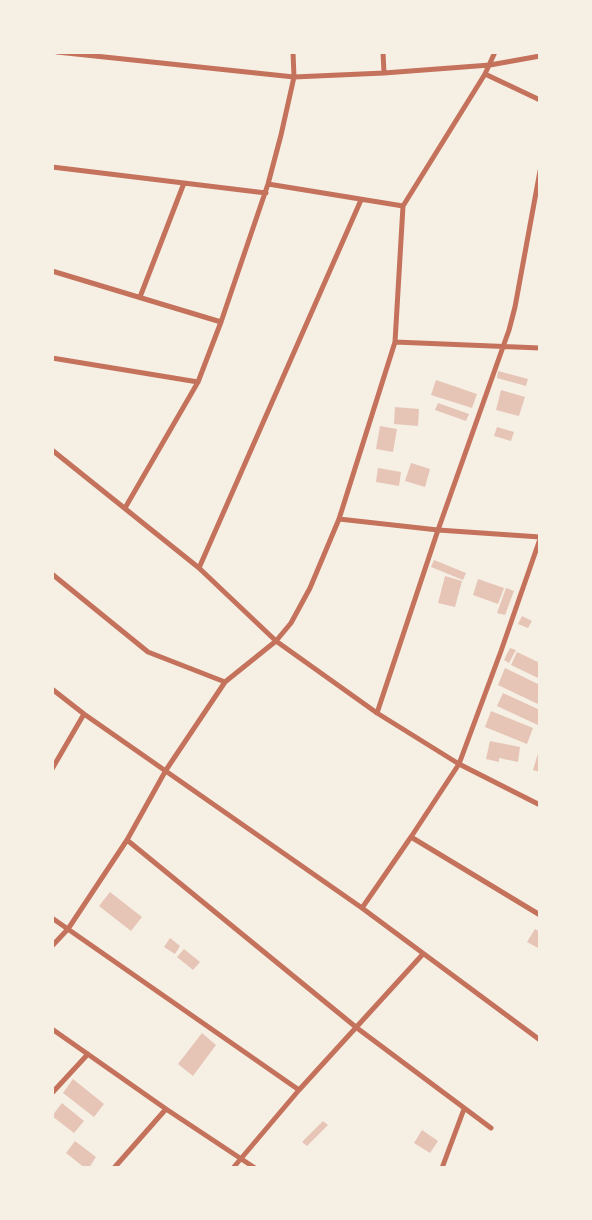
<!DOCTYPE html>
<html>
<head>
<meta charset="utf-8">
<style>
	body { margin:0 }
	#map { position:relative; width:592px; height:1220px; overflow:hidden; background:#f6efe4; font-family:Raleway,sans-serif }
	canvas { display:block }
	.frame { position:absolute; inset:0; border:54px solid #f6efe4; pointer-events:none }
</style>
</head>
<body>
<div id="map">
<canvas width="592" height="1220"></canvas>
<div class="frame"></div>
</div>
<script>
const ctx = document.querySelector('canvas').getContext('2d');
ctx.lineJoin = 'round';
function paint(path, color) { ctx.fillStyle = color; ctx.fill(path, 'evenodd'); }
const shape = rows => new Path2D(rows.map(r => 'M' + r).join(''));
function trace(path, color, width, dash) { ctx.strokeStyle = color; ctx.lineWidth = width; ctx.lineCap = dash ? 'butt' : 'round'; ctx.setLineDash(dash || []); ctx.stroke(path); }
const building = shape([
	[498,371,528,379,526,386,497,378],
	[436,380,477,394,472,408,431,395],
	[501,390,525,397,519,416,496,410],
	[438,403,469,414,466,421,435,410],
	[395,407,419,409,418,426,394,424],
	[380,426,397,429,393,452,376,449],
	[497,427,514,432,511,441,494,436],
	[411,463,430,469,425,487,405,481],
	[378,468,401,472,399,486,376,482],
	[434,560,466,573,463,580,431,567],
	[445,576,462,581,455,607,438,603],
	[478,579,504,588,498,604,473,595],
	[506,588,514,591,505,615,497,613],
	[522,616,532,621,528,628,518,624],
	[510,648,516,650,509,663,504,660],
	[517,652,540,663,540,679,511,665],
	[505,668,540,685,540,705,498,685],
	[503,693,540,710,540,726,497,706],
	[491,711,533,728,527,744,485,727],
	[490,741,520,747,518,762,499,758,499,762,486,759],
	[539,750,540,750,540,772,533,770],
	[110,892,142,917,131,931,99,906],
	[535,929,540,932,540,949,527,942],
	[170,938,180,946,175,954,164,947],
	[184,949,200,962,193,970,177,957],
	[202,1033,216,1045,193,1076,178,1064],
	[73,1079,104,1104,94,1117,63,1093],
	[62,1103,84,1121,74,1133,52,1116],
	[323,1121,328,1125,307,1146,302,1142],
	[422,1130,438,1141,430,1153,414,1143],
	[75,1141,96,1157,89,1168,85,1168,66,1153]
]);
const minor = shape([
	[57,52,294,77,384,73,490,65,540,56],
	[383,52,384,73],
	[485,74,540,100],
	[52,167,266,193],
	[268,184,403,206],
	[52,271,221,322],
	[140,297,184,183],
	[395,342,540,348],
	[52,358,198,382],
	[52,450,199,568,276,641,377,713,459,764,540,805],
	[125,508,198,382,221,322,268,184,281,135,294,77,293,52],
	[339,519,438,530,540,537],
	[199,568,361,200],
	[52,574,148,652,225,682],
	[52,689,84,714,362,908,540,1040],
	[377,713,438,530,509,330,515,307,540,171],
	[52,769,84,714],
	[411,837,540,915],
	[127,840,357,1028,491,1128],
	[362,908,411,837,459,764,501,651,540,539],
	[52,918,299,1090],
	[52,946,68,929,127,840,166,770,225,682,276,641,291,623,310,588,339,519,395,342,403,206,485,74,495,52],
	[52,1029,166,1109,255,1168],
	[52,1093,88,1054],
	[114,1168,166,1109],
	[233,1168,299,1090,423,954],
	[442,1168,464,1109]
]);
paint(building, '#e6c5b7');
trace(minor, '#c5725c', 5);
</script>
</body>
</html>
